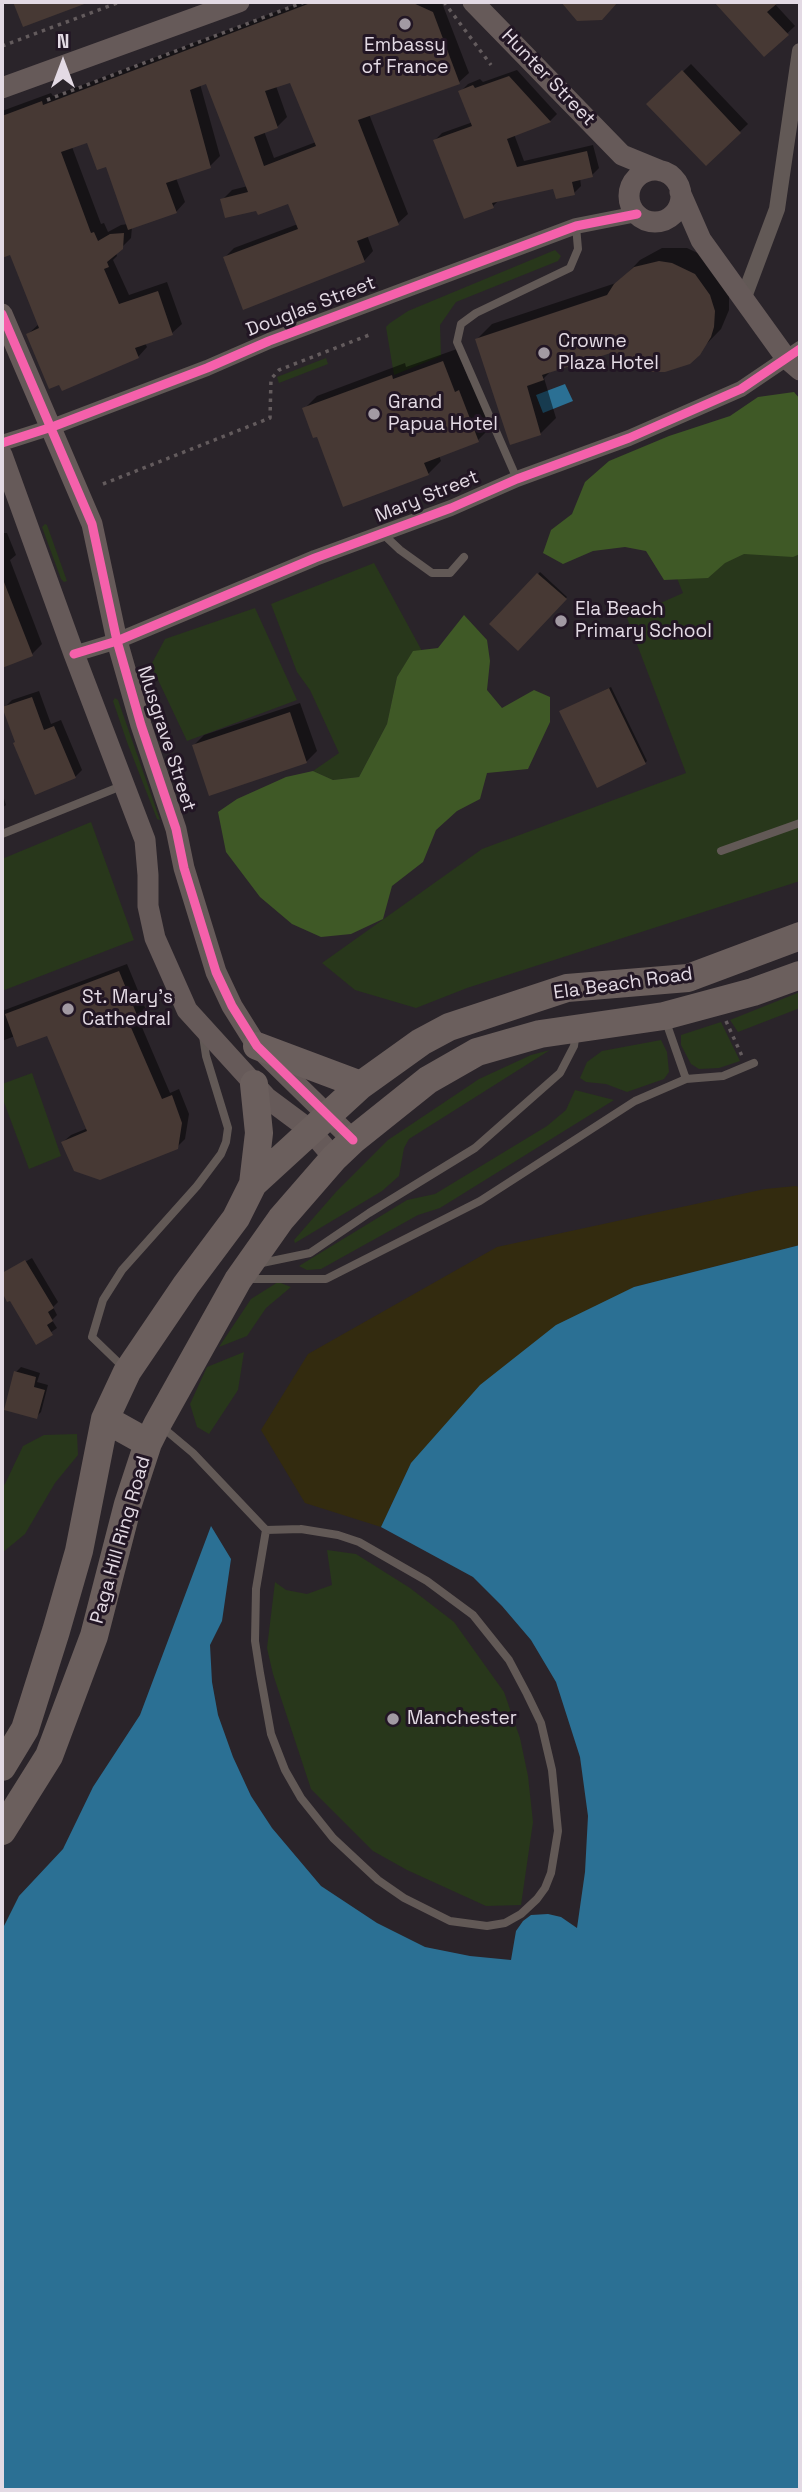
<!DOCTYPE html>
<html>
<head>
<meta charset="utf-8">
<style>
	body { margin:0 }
	#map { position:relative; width:802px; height:2492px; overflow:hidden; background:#2a242a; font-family:"Space Grotesk",sans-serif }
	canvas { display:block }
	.frame { position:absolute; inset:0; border:4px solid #e3dae4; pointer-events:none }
	.north { position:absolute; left:28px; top:28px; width:70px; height:70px; -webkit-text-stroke:5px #221624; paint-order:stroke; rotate:0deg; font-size:19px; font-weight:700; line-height:28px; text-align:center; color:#e3dae4 }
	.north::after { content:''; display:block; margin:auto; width:24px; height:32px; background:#e3dae4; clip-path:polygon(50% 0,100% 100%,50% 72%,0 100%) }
</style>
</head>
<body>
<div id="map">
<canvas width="802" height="2492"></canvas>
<div class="frame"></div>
<div class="north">N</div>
</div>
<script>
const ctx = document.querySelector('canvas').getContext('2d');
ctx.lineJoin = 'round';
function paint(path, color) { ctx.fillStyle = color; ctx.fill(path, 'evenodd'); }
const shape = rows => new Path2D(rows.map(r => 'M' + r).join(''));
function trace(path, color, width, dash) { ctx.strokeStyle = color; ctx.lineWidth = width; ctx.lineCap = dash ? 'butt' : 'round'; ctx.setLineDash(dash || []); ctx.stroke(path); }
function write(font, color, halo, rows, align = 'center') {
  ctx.font = font + ' "Space Grotesk",sans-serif'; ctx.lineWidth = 6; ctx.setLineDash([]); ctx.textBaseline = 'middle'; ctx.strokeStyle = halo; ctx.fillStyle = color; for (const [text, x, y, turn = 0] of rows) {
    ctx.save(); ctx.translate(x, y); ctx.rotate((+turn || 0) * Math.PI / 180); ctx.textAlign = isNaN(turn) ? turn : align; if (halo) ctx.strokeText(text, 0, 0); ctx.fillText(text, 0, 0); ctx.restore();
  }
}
const green = shape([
	[555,250,561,256,558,261,456,302,440,325,441,356,394,375,386,327,390,323,408,311],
	[326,358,328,364,279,383,277,377],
	[800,413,800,881,467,988,416,1008,355,990,322,963,482,849,686,773,627,618,683,593,632,469],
	[45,524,47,525,67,581,64,582,61,579,42,527],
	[374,563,422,651,413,652,397,677,387,724,359,777,333,780,313,771,339,753,310,690,297,672,271,604],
	[255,608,297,700,187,741,151,665,165,639],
	[115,698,118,700,160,820,157,819,127,742,113,701],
	[91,822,134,940,2,991,2,859],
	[800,992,800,1008,738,1032,730,1020],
	[721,1022,740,1061,719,1068,699,1069,691,1064,681,1045,681,1035],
	[661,1040,667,1052,669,1072,664,1079,627,1092,606,1084,586,1082,580,1078,587,1062,602,1051],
	[550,1050,409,1139,404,1148,399,1176,382,1191,295,1243,294,1240,336,1192,388,1140,479,1079,531,1055],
	[32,1073,61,1156,29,1169,2,1097,2,1084],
	[575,1090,614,1100,440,1208,418,1215,321,1269,307,1270,299,1266,407,1200,435,1194,547,1126,566,1110],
	[278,1282,291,1287,266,1308,247,1336,219,1347,251,1299],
	[244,1352,238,1390,209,1434,197,1427,190,1404,207,1367],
	[77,1434,78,1455,55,1483,25,1534,2,1553,2,1487,5,1484,23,1446,44,1435],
	[327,1550,356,1554,410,1588,454,1622,504,1692,520,1738,528,1776,533,1822,521,1905,486,1906,407,1870,373,1851,311,1789,273,1674,267,1648,275,1582,286,1590,307,1594,332,1585]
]);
const forest = shape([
	[794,392,800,399,800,554,793,557,744,554,725,563,708,578,664,580,646,551,625,547,593,551,563,564,543,553,551,530,572,514,585,482,609,461,669,436,730,416,758,397],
	[464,615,487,640,490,661,487,690,502,708,534,690,550,697,550,722,528,769,487,773,480,799,457,811,436,830,423,862,392,886,383,919,351,934,321,937,292,924,260,897,226,852,218,812,237,799,286,777,313,771,333,780,359,777,387,724,397,677,413,651,438,648]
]);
const sand = shape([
	[796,1186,800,1188,800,1245,634,1287,411,1463,381,1527,305,1503,261,1430,308,1354,497,1247,765,1189]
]);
const water = shape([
	[565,384,573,401,543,413,536,395],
	[800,1245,800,2490,2,2490,2,1930,19,1896,63,1849,93,1787,140,1715,211,1526,231,1559,222,1621,210,1645,212,1682,218,1715,233,1757,251,1796,272,1828,321,1886,377,1923,425,1947,470,1956,511,1960,516,1931,523,1921,531,1915,548,1914,561,1917,577,1928,585,1872,588,1816,580,1757,556,1682,531,1640,502,1606,473,1577,381,1527,411,1463,480,1385,556,1325,634,1287]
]);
const shadow = shape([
	[302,2,442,3,469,73,459,82,369,114,408,214,398,223,367,235,373,251,364,261,225,257,234,248,298,224,289,202,257,209,222,200,232,190,248,186,207,82,200,84,220,156,210,166,176,178,185,202,176,212,132,227,131,238,116,253,117,256,113,260,129,295,167,282,182,324,172,333,145,343,147,347,138,357,28,334,39,324,11,253,2,256,2,111,51,93,53,96],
	[291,81,316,142,274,158,264,131,277,127,287,117,276,86],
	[88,141,107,165,128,224,121,225,108,232,104,223,101,224,72,147],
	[716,2,776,2,774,3,795,26,764,55],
	[691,64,748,124,706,164,649,104],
	[517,70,557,114,550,121,514,134,524,161,593,145,599,168,592,175,580,178,581,186,574,193,554,187,500,199,493,206,435,140,442,133,473,122,461,91,468,84,480,79,483,82],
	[662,248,687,248,710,259,729,295,729,310,721,329,689,362,614,350,552,370,544,378,556,418,540,434,477,339,492,324,619,282,640,260],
	[457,349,469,380,473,378,491,427,478,440,439,455,441,461,428,474,318,434,304,409,317,396,405,363,406,367],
	[2,533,7,533,16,555,10,560,42,644,32,654,2,666],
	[540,572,567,597,518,648,492,624],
	[611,687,647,761,645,763,563,710],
	[39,691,51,724,61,720,82,770,75,777,16,741,4,708,12,700],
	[300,703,317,751,307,761,210,794,194,745,204,735],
	[2,792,6,805,2,808],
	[127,964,146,1010,138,1018,170,1093,179,1089,189,1114,185,1139,177,1147,63,1142,71,1135,88,1128,48,1034,15,1036,2,1041,2,1011],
	[32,1258,58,1302,53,1307,57,1315,52,1320,57,1328,37,1342,2,1287,2,1275],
	[21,1367,40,1373,37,1382,48,1385,41,1412,36,1417,16,1372]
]);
const building = shape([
	[13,2,87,2,87,3,23,27],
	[313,2,411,2,433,12,460,84,358,120,399,225,357,241,365,262,243,310,223,257,298,229,288,204,258,215,256,211,225,218,220,199,248,192,206,84,190,90,211,168,166,183,177,213,128,230,106,167,97,170,87,143,61,152,91,233,94,232,98,241,110,234,124,233,123,249,107,262,109,267,104,269,119,304,158,291,173,335,135,348,139,358,62,391,59,385,49,389,26,334,39,328,10,255,2,258,2,116,42,101,43,105],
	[290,83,316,146,264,166,254,137,278,128,265,91],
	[561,2,618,2,602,20,577,21],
	[714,2,779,2,767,12,789,35,764,57],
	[682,70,741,133,706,166,646,104],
	[509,76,551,122,507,139,517,167,587,151,593,177,572,182,575,195,556,199,553,189,492,203,494,208,464,219,433,140,472,126,458,91,473,85,475,88],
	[659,261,672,263,695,274,710,295,715,311,714,327,711,337,700,355,690,364,665,372,653,372,628,363,614,352,542,375,544,380,527,386,541,435,510,445,475,339,607,295,614,284,634,267],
	[443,361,455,392,459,390,479,442,424,463,429,475,343,507,317,437,313,438,302,408,392,375,393,379],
	[537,573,567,599,518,651,489,624],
	[2,577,33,656,2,668],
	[609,688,646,764,597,788,559,711],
	[32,697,44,730,54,726,76,778,35,795,13,743,15,742,2,707],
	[290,712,307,763,209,796,192,745],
	[119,971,139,1020,129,1023,162,1099,172,1095,182,1123,178,1149,100,1180,74,1171,61,1142,87,1131,47,1036,17,1047,5,1014],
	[25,1260,54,1308,48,1312,53,1321,47,1325,53,1335,36,1345,10,1301,7,1302,2,1292,2,1273],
	[14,1371,36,1377,34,1387,45,1390,37,1419,4,1410]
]);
const path = shape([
	[444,2,491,65],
	[2,46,120,2],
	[47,100,304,2],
	[103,484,270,418,271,379,279,370,369,335],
	[726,1021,742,1056]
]);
const lane = shape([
	[517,479,457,342,461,324,476,313,570,268,578,249,576,226],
	[383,534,400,550,432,573,450,573,464,557],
	[2,834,114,789],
	[721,851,800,823],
	[665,1019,686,1079],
	[257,1264,310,1253,369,1213,475,1148,560,1073,574,1046,576,1032],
	[245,1279,326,1279,480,1201,635,1101,686,1079,723,1076,754,1063],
	[123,1367,92,1337,103,1300,122,1270,197,1186,221,1154,226,1142,228,1128,206,1056,203,1036],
	[162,1427,193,1453,266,1530],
	[301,1529,338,1535,359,1542,427,1581,473,1615,509,1660,527,1694,541,1723,552,1770,558,1831,551,1873,545,1888,537,1899,521,1914,505,1923,487,1926,450,1921,404,1898,378,1880,333,1838,301,1798,285,1770,271,1734,260,1673,255,1641,256,1589,266,1530,301,1529]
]);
const street = shape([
	[744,297,777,209,800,51],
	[2,443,52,427,207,368,269,341,576,226,637,214],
	[74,654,117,641,315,558,451,508,517,479,629,438,741,389,800,349]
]);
const secondary = shape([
	[473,2,622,155,661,171],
	[2,88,239,2],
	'629 196a26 26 0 1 1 52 0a26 26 0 1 1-52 0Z',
	[680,192,701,240,786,358,800,370],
	[2,314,92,524,117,641,141,725,176,829,184,868,216,972,232,1006,257,1046,353,1140],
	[2,455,74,654,145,840,148,875,148,906,155,938,187,1010,267,1098,310,1130,334,1158]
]);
const highway = shape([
	[257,1046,361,1085],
	[253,1184,361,1085,421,1042,449,1027,567,988,688,978,800,936],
	[105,1419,148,1443],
	[2,1767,25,1729,56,1631,79,1551,105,1419,127,1372,186,1285,236,1218,253,1184,259,1133,254,1084],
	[2,1831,49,1756,94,1636,128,1504,148,1443,158,1423,238,1280,281,1219,334,1158,353,1140,428,1080,477,1052,540,1034,664,1016,753,992,800,975]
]);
const cycleway = shape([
	[2,314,92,524,117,641,141,725,176,829,184,868,216,972,232,1006,257,1046,353,1140],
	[2,443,52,427,207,368,269,341,576,226,637,214],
	[74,654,117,641,315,558,451,508,517,479,629,438,741,389,800,349]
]);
const markers = [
	[405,24,7,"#a29aa3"],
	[544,353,7,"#a29aa3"],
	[374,414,7,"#a29aa3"],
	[561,621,7,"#a29aa3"],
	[68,1009,7,"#a29aa3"],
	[393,1719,7,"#a29aa3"]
];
const poiNames = [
	["Embassy",405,46,"center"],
	["of France",405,68,"center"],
	["Crowne",558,342],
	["Plaza Hotel",558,364],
	["Grand",388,403],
	["Papua Hotel",388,425],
	["Ela Beach",575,610],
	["Primary School",575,632],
	["St. Mary’s",82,998],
	["Cathedral",82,1020],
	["Manchester",407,1719]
];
const streetNames = [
	["Hunter Street",548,78,46],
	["Douglas Street",311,307,-21],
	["Mary Street",427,497,-22],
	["Musgrave Street",166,739,72],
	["Ela Beach Road",623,984,-8],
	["Paga Hill Ring Road",121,1540,-74]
];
paint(green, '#28371b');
paint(forest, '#3f5926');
paint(sand, '#332b0f');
paint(water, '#2b7094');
paint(shadow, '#0007');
paint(building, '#473934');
trace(path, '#635b5d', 3.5, [3.5, 5]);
trace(lane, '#625956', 8);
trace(street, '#625956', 16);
trace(secondary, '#665a59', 21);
trace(highway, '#6b5f5d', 28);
trace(cycleway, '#f560ab', 9);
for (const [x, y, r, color] of markers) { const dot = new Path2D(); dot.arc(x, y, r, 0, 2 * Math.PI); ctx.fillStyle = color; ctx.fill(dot); trace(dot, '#221624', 2.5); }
write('19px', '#e3dae4', '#221624', poiNames, 'left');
write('19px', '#e3dae4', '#221624', streetNames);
</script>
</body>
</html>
